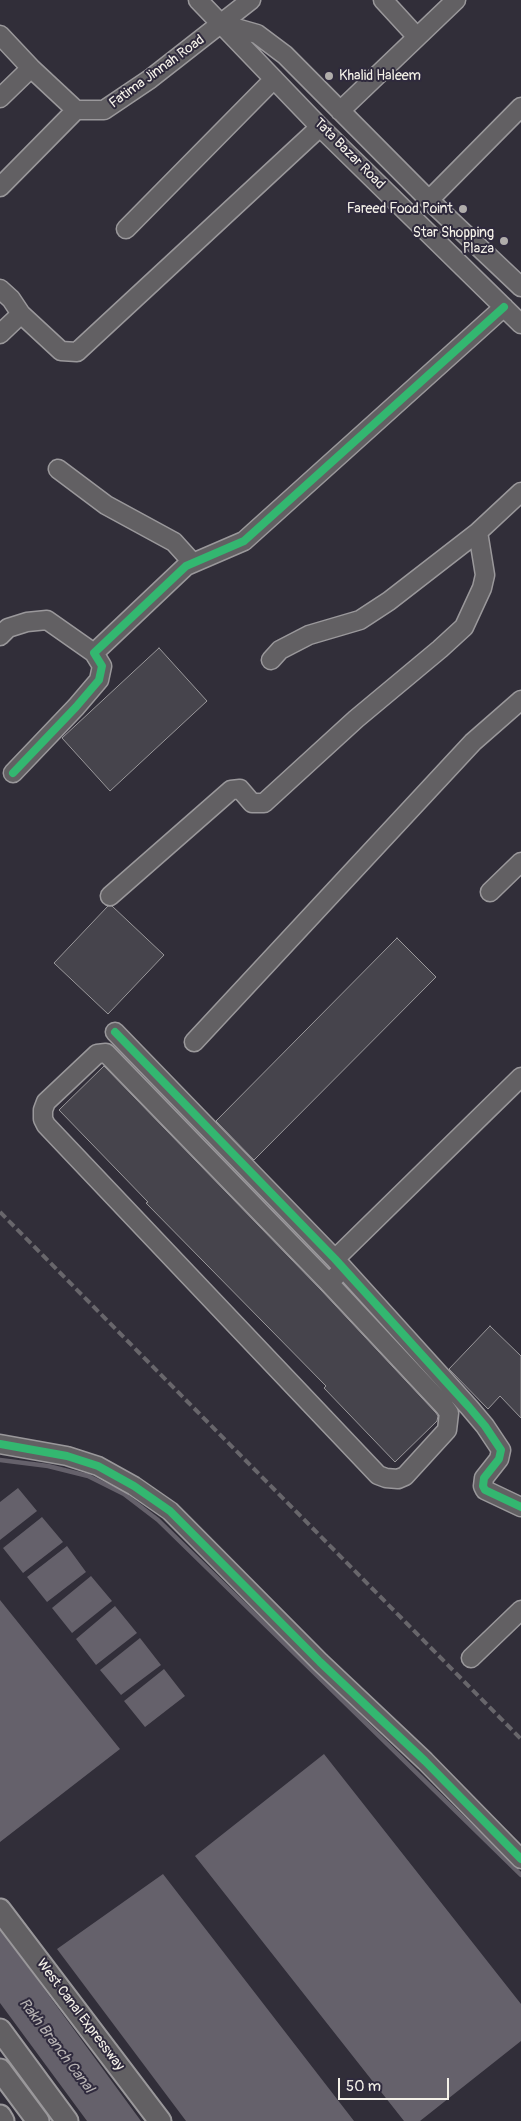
<!DOCTYPE html>
<html>
<head>
<meta charset="utf-8">
<style>
	body { margin:0 }
	#map { position:relative; width:521px; height:2121px; overflow:hidden; background:#312e39; font-family:Pangolin,sans-serif }
	canvas { display:block }
	.scale { position:absolute; left:338px; top:2078px; width:111px; height:22px; box-sizing:border-box; border:2px solid #f4f1e8; border-top:0; padding-left:6px; font-size:15px; line-height:18px; white-space:nowrap; color:#f4f1e8; -webkit-text-stroke:4px #2f2a3d; paint-order:stroke }
</style>
</head>
<body>
<div id="map">
<canvas width="521" height="2121"></canvas>
<div class="scale">50 m</div>
</div>
<script>
const ctx = document.querySelector('canvas').getContext('2d');
ctx.lineJoin = 'round';
function paint(path, color) { ctx.fillStyle = color; ctx.fill(path, 'evenodd'); }
const shape = rows => new Path2D(rows.map(r => 'M' + r).join(''));
function trace(path, color, width, dash) { ctx.strokeStyle = color; ctx.lineWidth = width; ctx.lineCap = dash ? 'butt' : 'round'; ctx.setLineDash(dash || []); ctx.stroke(path); }
function write(font, color, halo, rows, align = 'center') {
  ctx.font = font + ' Pangolin,sans-serif'; ctx.lineWidth = 4; ctx.setLineDash([]); ctx.textBaseline = 'middle'; ctx.strokeStyle = halo; ctx.fillStyle = color; for (const [text, x, y, turn = 0] of rows) {
    ctx.save(); ctx.translate(x, y); ctx.rotate((+turn || 0) * Math.PI / 180); ctx.textAlign = isNaN(turn) ? turn : align; if (halo) ctx.strokeText(text, 0, 0); ctx.fillText(text, 0, 0); ctx.restore();
  }
}
const water = shape([
	[18,1488,37,1511,0,1540,0,1502],
	[42,1517,63,1542,23,1573,3,1548],
	[67,1546,86,1572,47,1602,27,1577],
	[91,1576,112,1601,72,1633,52,1608],
	[0,1600,120,1749,0,1842],
	[115,1606,137,1633,96,1665,76,1639],
	[140,1638,161,1665,121,1695,100,1670],
	[164,1669,185,1696,145,1727,124,1701],
	[324,1754,521,2004,521,2041,420,2121,404,2121,195,1856],
	[163,1874,354,2121,186,2121,57,1949],
	[0,1928,6,1937,141,2121,87,2121,0,2003]
]);
const stream = shape([
	[0,1460,48,1466,88,1476,124,1494,158,1520,521,1875]
]);
const building = shape([
	[159,648,207,701,110,791,62,738,159,648],
	[108,906,112,906,164,955,108,1014,54,963,108,906],
	[397,938,436,977,254,1160,216,1121,397,938],
	[104,1066,321,1290,436,1413,438,1416,437,1421,395,1462,324,1388,326,1386,146,1203,148,1202,59,1110,104,1066],
	[490,1326,521,1356,521,1418,500,1396,488,1409,449,1369,490,1326]
]);
const minor = shape([
	[198,0,320,127,521,324],
	[383,0,417,37],
	[222,24,257,34,285,55,429,200,521,287],
	[0,35,31,68,76,110,104,110,150,79,251,0],
	[0,98,31,68],
	[340,111,456,0],
	[0,187,76,110],
	[429,200,521,107],
	[126,229,274,79],
	[0,289,11,299,21,314,61,351,77,352,320,127],
	[0,334,21,314],
	[58,469,106,505,174,542,193,563],
	[0,636,8,628,27,622,47,620,94,653],
	[271,660,280,650,309,635,360,620,389,601,478,532],
	[13,773,76,707,99,680,102,666,94,653,186,566,244,541,504,307],
	[490,892,521,862],
	[110,896,231,790,240,789,252,803,264,803,356,719,440,649,464,627,482,588,485,575,478,532,521,492],
	[115,1032,335,1259,469,1407,485,1426,501,1450,499,1459,484,1478,483,1486,485,1490,521,1507],
	[194,1042,473,742,521,700],
	[335,1259,521,1077],
	[329,1283,444,1406,449,1413,447,1430,405,1476,398,1479,386,1478,378,1475,46,1125,43,1119,43,1110,46,1102,97,1054,106,1053,329,1283,343,1269],
	[0,1444,67,1456,98,1466,134,1486,170,1511,320,1662,425,1761,521,1859],
	[471,1658,521,1610]
]);
const major = shape([
	[0,1910,160,2121],
	[0,2030,67,2121],
	[0,2070,38,2121],
	[0,2116,3,2121]
]);
const rail = shape([
	[0,1212,521,1739]
]);
const cycleway = shape([
	[13,773,76,707,99,680,102,666,94,653,186,566,244,541,504,307],
	[115,1032,335,1259,469,1407,485,1426,501,1450,499,1459,484,1478,483,1486,485,1490,521,1507],
	[0,1444,67,1456,98,1466,134,1486,170,1511,320,1662,425,1761,521,1859]
]);
const markers = [
	[329,76,5,"#b0adab"],
	[463,209,5,"#b0adab"],
	[504,241,5,"#b0adab"]
];
const streetNames = [
	["Fatima Jinnah Road",157,72,-36],
	["Tata Bazar Road",349,154,45],
	["West Canal Expressway",80,2015,53]
];
const poiNames = [
	["Khalid Haleem",339,76,"left"],
	["Fareed Food Point",453,209],
	["Star Shopping",494,233],
	["Plaza",494,249]
];
const waterNames = [
	["Rakh Branch Canal",56,2046,53]
];
paint(water, '#65616b');
trace(stream, '#65616b', 4.5);
paint(building, '#46444c');
trace(building, '#9a989b', 1);
trace(minor, '#9a989b', 21);
trace(major, '#9a989b', 25);
trace(minor, '#626063', 18);
trace(major, '#626063', 21);
trace(rail, '#68666b', 4, [8, 4]);
trace(cycleway, '#33b770', 8);
for (const [x, y, r, color] of markers) { const dot = new Path2D(); dot.arc(x, y, r, 0, 2 * Math.PI); ctx.fillStyle = color; ctx.fill(dot); trace(dot, '#2f2a3d', 2); }
write('14px', '#f4f1e8', '#2f2a3d', streetNames);
write('14px', '#f4f1e8', '#2f2a3d', poiNames, 'right');
write('italic 15px', '#b6b2b2', '#2f2a3d', waterNames);
</script>
</body>
</html>
